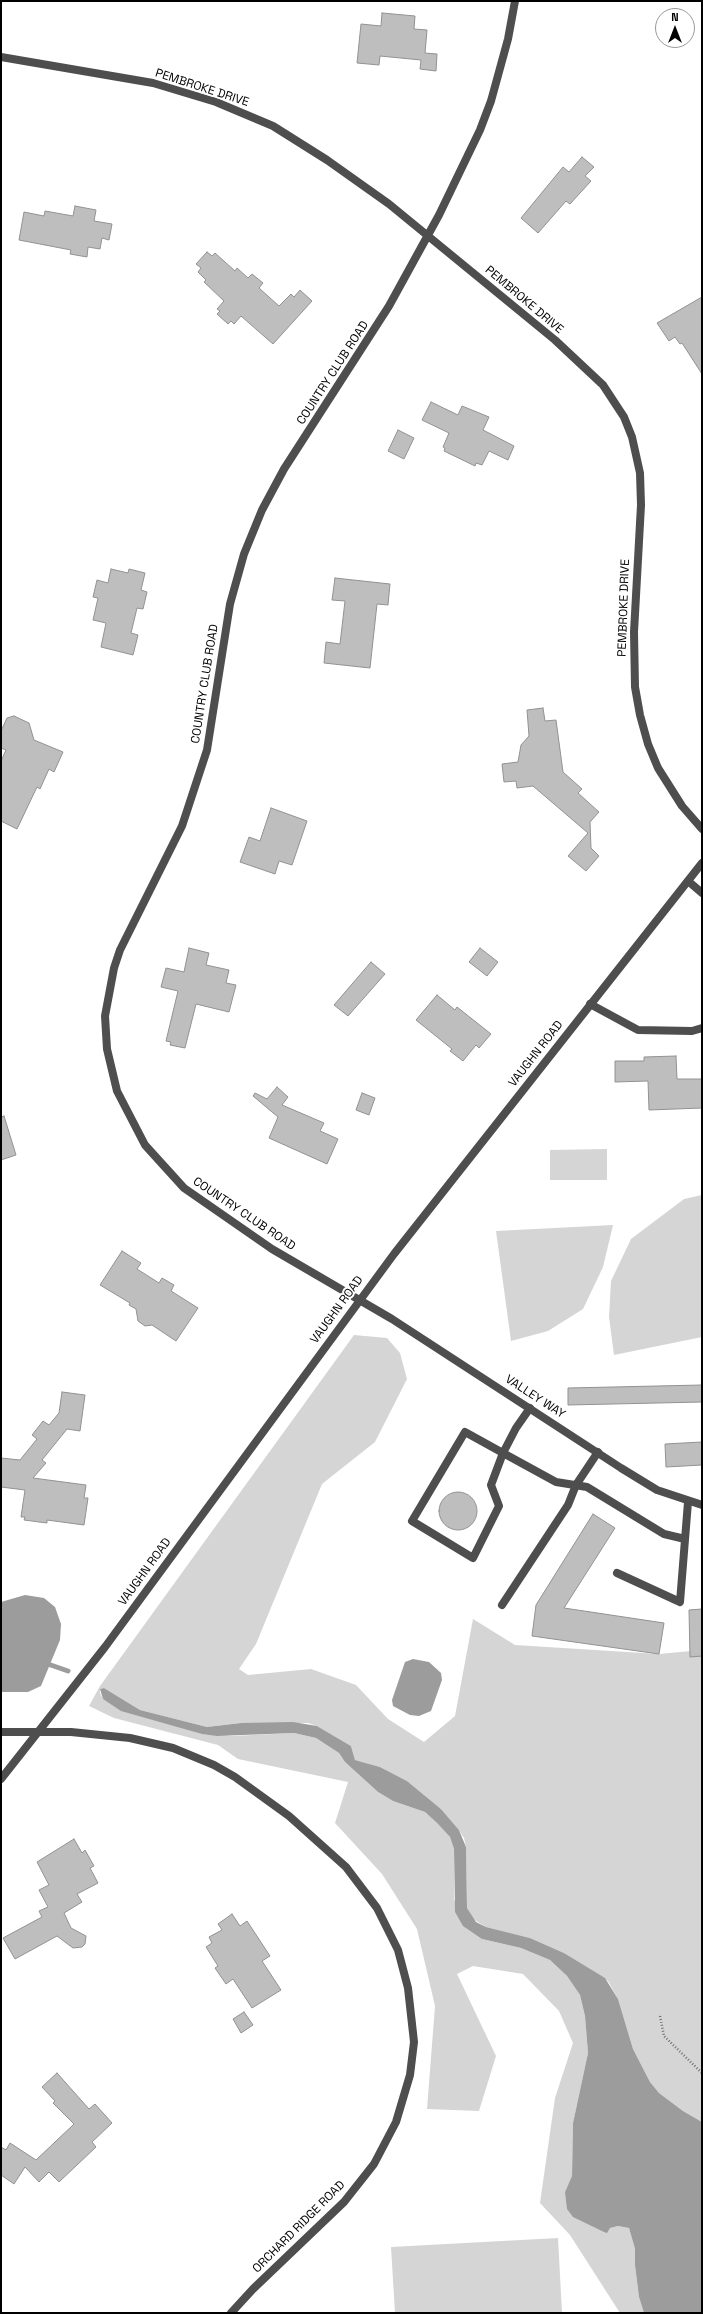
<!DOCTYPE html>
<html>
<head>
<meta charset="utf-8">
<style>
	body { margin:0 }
	#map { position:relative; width:703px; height:2314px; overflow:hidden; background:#fff; font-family:"Space Grotesk",sans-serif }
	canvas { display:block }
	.frame { position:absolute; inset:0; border:2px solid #000; pointer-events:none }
	.north { position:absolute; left:655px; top:8px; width:40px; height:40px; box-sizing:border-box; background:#fff; border:1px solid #999; border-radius:50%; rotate:0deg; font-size:11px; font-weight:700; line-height:16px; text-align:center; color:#000 }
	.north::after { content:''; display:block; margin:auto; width:14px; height:18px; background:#000; clip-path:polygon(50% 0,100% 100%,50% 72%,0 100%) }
</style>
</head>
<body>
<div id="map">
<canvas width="703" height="2314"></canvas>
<div class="frame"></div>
<div class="north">N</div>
</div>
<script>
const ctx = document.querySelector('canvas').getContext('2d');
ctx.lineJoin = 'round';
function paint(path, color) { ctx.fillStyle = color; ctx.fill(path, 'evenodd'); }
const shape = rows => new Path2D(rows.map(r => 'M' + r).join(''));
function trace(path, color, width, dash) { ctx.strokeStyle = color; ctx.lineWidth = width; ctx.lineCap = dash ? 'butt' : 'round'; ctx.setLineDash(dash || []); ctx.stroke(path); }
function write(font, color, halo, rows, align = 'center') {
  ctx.font = font + ' "Space Grotesk",sans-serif'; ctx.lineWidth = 4; ctx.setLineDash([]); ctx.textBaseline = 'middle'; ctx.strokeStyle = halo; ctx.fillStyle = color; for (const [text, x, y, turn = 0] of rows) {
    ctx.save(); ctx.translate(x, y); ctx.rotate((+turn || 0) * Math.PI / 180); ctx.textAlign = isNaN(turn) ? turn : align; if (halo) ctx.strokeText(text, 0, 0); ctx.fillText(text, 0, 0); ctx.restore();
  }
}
const green = shape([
	[607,1149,607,1180,550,1180,550,1150],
	[702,1195,702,1337,614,1355,609,1317,611,1281,631,1239,684,1199],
	[613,1225,603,1267,583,1309,548,1331,511,1341,496,1231],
	[354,1335,387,1338,400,1353,407,1379,375,1442,322,1484,256,1644,239,1669,248,1675,311,1669,356,1685,388,1719,424,1742,455,1716,473,1619,515,1645,659,1654,702,1650,702,2122,683,2111,659,2093,650,2082,633,2049,618,1999,608,1981,564,1953,530,1938,486,1927,473,1919,467,1908,466,1847,464,1838,459,1830,441,1809,407,1781,380,1767,355,1760,351,1746,317,1726,308,1723,241,1723,207,1727,140,1710,104,1688,100,1689,100,1693,103,1699,202,1734,232,1736,294,1733,316,1738,339,1753,345,1762,378,1792,393,1801,425,1812,437,1823,450,1837,454,1849,454,1900,482,1939,521,1948,550,1960,567,1976,580,1995,585,2016,588,2053,573,2123,572,2177,565,2192,610,2228,618,2226,629,2228,635,2249,635,2265,639,2297,644,2313,620,2313,570,2235,540,2203,555,2098,573,2043,559,2011,523,1974,473,1966,457,1974,496,2056,479,2111,427,2109,435,2006,417,1929,382,1874,335,1823,348,1782,238,1759,218,1745,114,1718,89,1706,100,1686],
	[558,2238,562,2313,395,2313,391,2247]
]);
const water = shape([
	[25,1595,44,1598,55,1607,61,1624,60,1640,41,1686,28,1692,1,1692,1,1602],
	[413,1659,429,1662,441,1673,442,1680,431,1711,419,1716,410,1715,393,1706,392,1700,405,1662],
	[104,1688,140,1710,207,1727,241,1723,293,1722,317,1726,351,1746,355,1760,380,1767,407,1781,441,1809,459,1830,466,1847,467,1908,476,1922,486,1927,530,1938,564,1953,605,1978,618,1999,633,2049,650,2082,659,2093,683,2111,702,2122,702,2313,644,2313,639,2297,635,2265,635,2249,629,2228,618,2226,610,2228,607,2233,604,2232,573,2217,567,2209,565,2192,572,2176,573,2123,588,2053,585,2016,580,1995,567,1976,550,1960,521,1948,482,1939,463,1926,455,1912,454,1849,450,1837,437,1823,425,1812,393,1801,378,1792,345,1762,339,1753,316,1738,294,1733,217,1736,202,1734,121,1711,103,1699,100,1689]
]);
const stream = shape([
	[45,1663,68,1671]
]);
const building = shape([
	[382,13,415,16,414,29,427,30,425,53,437,54,436,71,420,69,421,60,380,56,379,65,357,63,361,24,381,26,382,13],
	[582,157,594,167,585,176,591,181,570,204,566,201,538,233,521,218,563,167,569,172,582,157],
	[75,206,96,210,94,221,112,224,109,240,102,238,100,249,88,247,87,257,70,254,71,250,19,240,24,212,44,216,45,211,73,216,75,206],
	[207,252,212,256,215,253,235,271,237,268,248,278,252,274,263,283,259,288,279,306,291,294,294,297,300,290,312,301,273,344,241,316,234,324,231,321,228,324,217,314,220,311,217,309,224,301,204,282,206,280,198,272,201,268,196,264,207,252],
	[702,297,702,374,682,343,680,344,675,337,669,341,657,323,702,297],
	[431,402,458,415,462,406,489,417,483,430,514,446,508,460,489,451,482,465,476,463,475,466,444,451,445,448,443,447,449,433,422,420,431,402],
	[398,430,414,438,404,459,388,451,398,430],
	[111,569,128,573,129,569,145,573,141,590,147,592,143,609,137,608,131,633,138,635,133,655,101,647,106,623,93,620,98,598,93,597,97,580,108,583,111,569],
	[335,578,390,584,388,605,377,604,370,668,324,663,326,642,340,644,345,601,332,600,335,578],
	[543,708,545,721,556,720,563,772,582,789,578,793,599,812,590,822,591,848,599,856,586,871,568,856,588,833,533,786,517,788,516,781,504,782,502,764,518,762,521,745,529,736,527,710,543,708],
	[14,716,29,723,34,740,63,752,54,772,49,769,40,789,37,787,17,829,1,821,1,761,6,750,1,748,1,731,7,718,14,716],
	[271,808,307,821,292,865,279,861,275,874,240,862,249,837,260,841,271,808],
	[189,948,209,953,206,965,229,970,226,983,236,985,229,1012,196,1004,185,1048,170,1045,171,1042,166,1041,178,991,161,987,166,968,184,972,189,948],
	[480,948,498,962,487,976,469,962,480,948],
	[371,962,385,974,348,1016,334,1005,371,962],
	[437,995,455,1010,457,1007,491,1034,479,1048,476,1045,463,1061,450,1051,452,1049,416,1020,437,995],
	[676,1056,677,1079,702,1079,702,1108,649,1110,648,1081,615,1082,615,1061,644,1061,644,1057,676,1056],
	[277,1087,288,1097,282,1105,324,1123,320,1131,338,1139,327,1164,269,1138,278,1117,253,1096,255,1093,267,1099,277,1087],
	[362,1093,375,1098,369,1115,356,1110,362,1093],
	[4,1116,16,1155,1,1160,1,1117,4,1116],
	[122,1251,141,1263,137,1269,159,1283,162,1278,174,1285,171,1291,198,1308,176,1341,152,1325,145,1326,138,1321,136,1309,129,1305,130,1303,100,1285,122,1251],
	[702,1385,702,1402,568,1405,568,1388,702,1385],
	[62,1392,85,1395,80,1431,67,1429,42,1460,46,1463,33,1478,86,1485,84,1498,88,1498,84,1525,47,1520,47,1523,24,1520,25,1517,21,1517,25,1490,1,1487,1,1458,20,1460,37,1439,32,1435,43,1421,49,1425,59,1413,62,1392],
	[702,1442,702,1465,666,1467,665,1444,702,1442],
	'439 1511a19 19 0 1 1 38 0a19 19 0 1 1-38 0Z',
	[593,1514,615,1528,564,1608,664,1623,659,1654,532,1636,536,1605,593,1514],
	[702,1609,702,1656,690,1657,689,1610,702,1609],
	[74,1839,82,1853,85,1850,94,1866,90,1868,98,1883,77,1894,82,1902,64,1913,71,1928,86,1936,85,1944,82,1947,73,1948,57,1936,15,1959,3,1938,42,1917,39,1911,48,1907,39,1890,49,1885,37,1862,74,1839],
	[232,1914,240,1926,247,1921,270,1956,262,1961,281,1990,252,2008,233,1979,226,1984,215,1968,218,1966,206,1947,212,1943,209,1937,222,1930,218,1924,232,1914],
	[244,2012,253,2025,241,2033,233,2019,244,2012],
	[57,2073,89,2109,95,2104,112,2123,92,2142,96,2147,59,2182,49,2172,39,2182,25,2167,14,2184,1,2175,1,2147,6,2150,10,2143,36,2160,74,2124,53,2103,55,2101,42,2087,57,2073]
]);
const path = shape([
	[660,2016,664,2036,702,2073]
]);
const lane = shape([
	[688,881,702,893],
	[590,1004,638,1030,692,1031,702,1028],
	[530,1408,516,1428,503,1453,491,1485,499,1506,473,1558,412,1521,465,1432,503,1453,556,1482,587,1487,664,1534,685,1539],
	[617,1573,680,1602,688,1502],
	[502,1605,568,1505,576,1485,598,1452]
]);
const street = shape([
	[515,1,508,39,491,101,480,130,439,215,389,306,284,469,262,510,244,554,230,604,207,750,182,826,120,950,114,968,105,1016,107,1049,117,1091,145,1145,184,1188,272,1249,392,1319,621,1468,657,1490,702,1505],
	[1,57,153,83,216,102,273,126,327,160,389,204,555,340,603,385,624,417,632,437,640,473,641,505,634,632,635,687,640,715,648,744,658,768,682,806,702,829],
	[1,1732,71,1732,130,1738,173,1748,214,1765,235,1777,289,1816,346,1867,377,1908,398,1950,408,1988,414,2042,410,2075,396,2122,374,2164,344,2202,253,2289,231,2313],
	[1,1779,105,1647,394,1254,702,863]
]);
const streetNames = [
	["PEMBROKE DRIVE",202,88,18],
	["PEMBROKE DRIVE",524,300,40],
	["COUNTRY CLUB ROAD",333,373,-57],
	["PEMBROKE DRIVE",624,608,-88],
	["COUNTRY CLUB ROAD",205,684,-81],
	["VAUGHN ROAD",536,1054,-52],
	["COUNTRY CLUB ROAD",244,1214,34],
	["VAUGHN ROAD",337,1310,-54],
	["VALLEY WAY",535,1397,33],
	["VAUGHN ROAD",145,1572,-54],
	["ORCHARD RIDGE ROAD",299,2227,-45]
];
paint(green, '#d5d5d5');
paint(water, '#9c9c9c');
trace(stream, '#9c9c9c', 5);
paint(building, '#bebebe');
trace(building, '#929292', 1);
trace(path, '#707070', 2.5, [1, 2]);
trace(lane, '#4e4e4e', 8);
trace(street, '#4e4e4e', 8);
write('12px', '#000', '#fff', streetNames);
</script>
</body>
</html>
